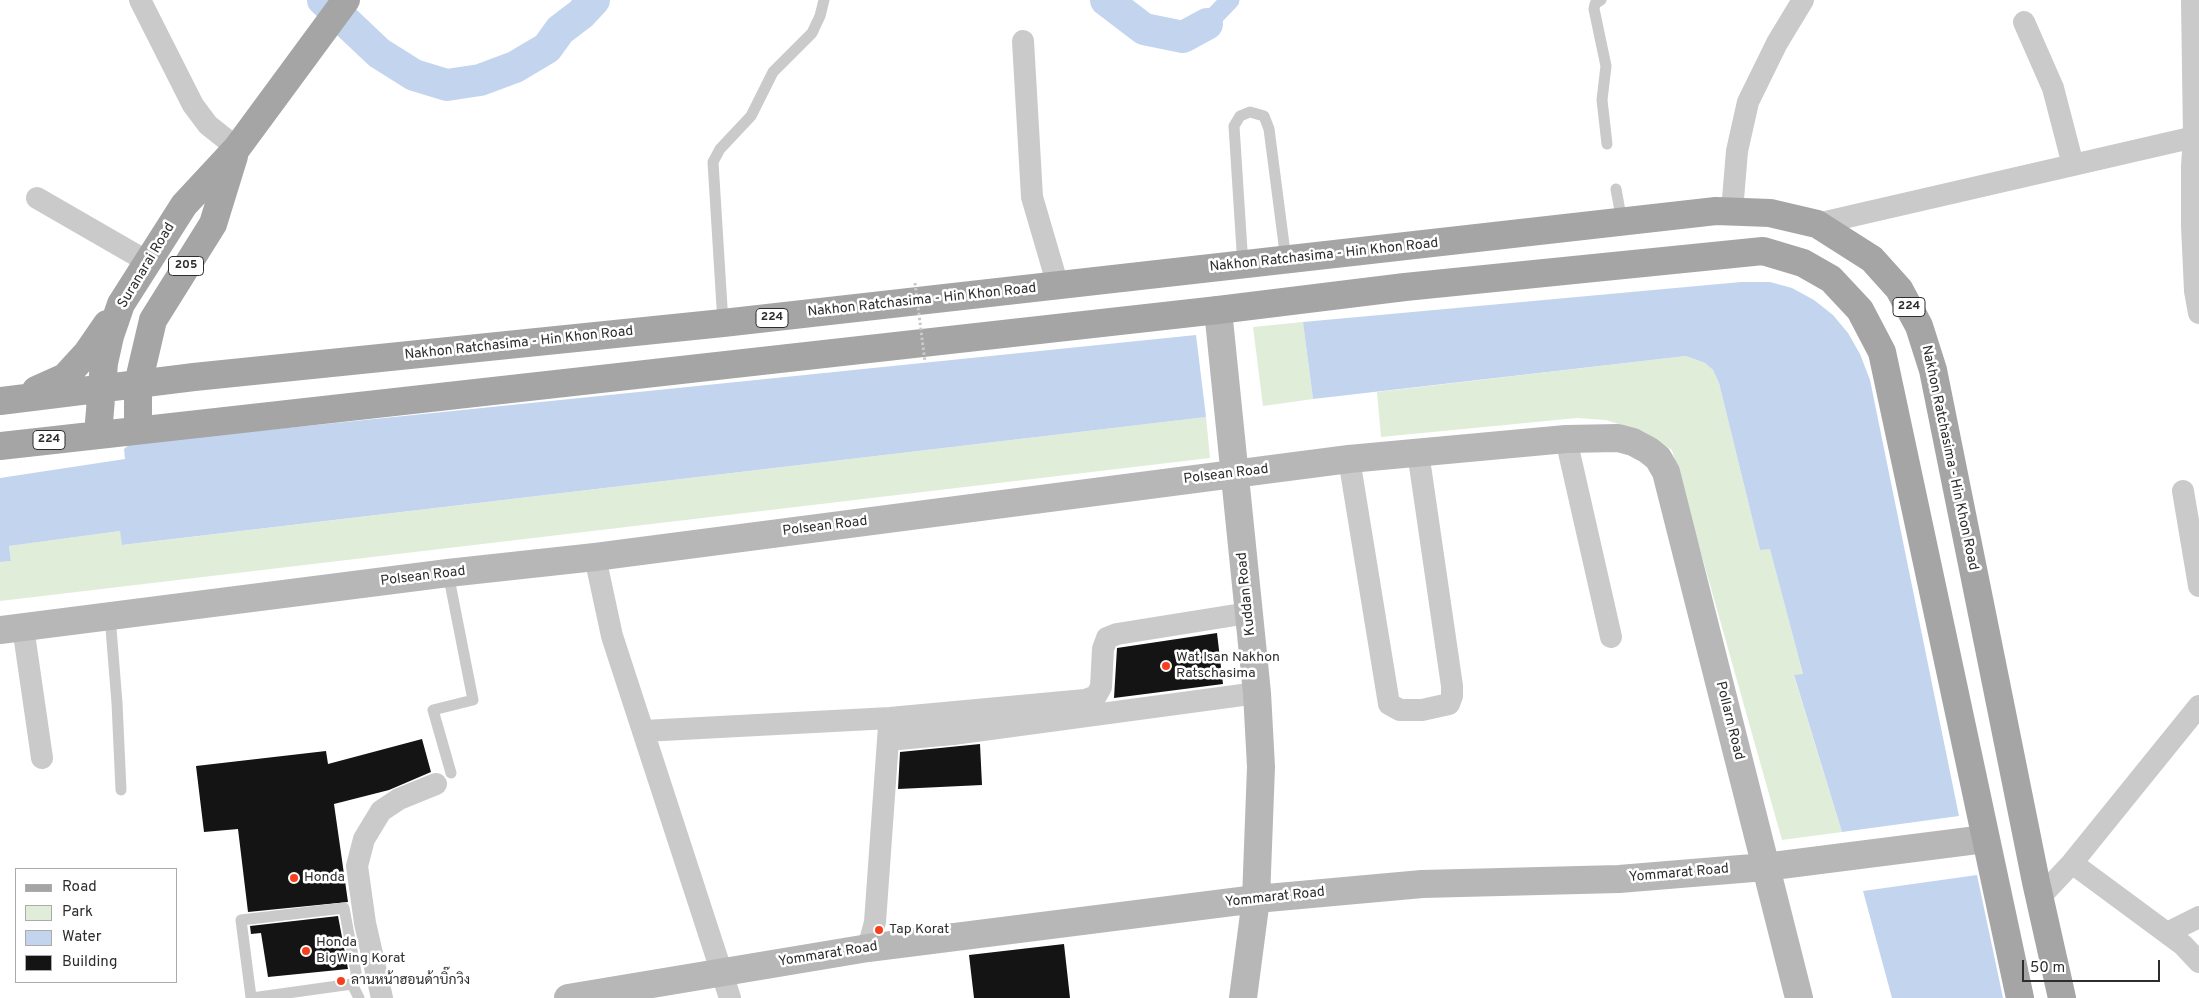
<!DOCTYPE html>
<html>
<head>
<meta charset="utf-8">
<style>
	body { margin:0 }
	#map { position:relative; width:2199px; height:998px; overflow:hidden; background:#fff; font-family:Overpass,sans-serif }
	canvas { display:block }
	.legend { position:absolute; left:15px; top:868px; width:162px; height:115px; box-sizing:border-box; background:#fff; border:1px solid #ababab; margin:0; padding:6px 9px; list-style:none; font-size:15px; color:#2d2d2d }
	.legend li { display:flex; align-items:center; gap:10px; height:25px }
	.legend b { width:25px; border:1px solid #ababab }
	.scale { position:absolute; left:2022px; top:960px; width:138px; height:22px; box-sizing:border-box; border:2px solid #2d2d2d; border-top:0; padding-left:6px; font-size:15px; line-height:18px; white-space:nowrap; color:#2d2d2d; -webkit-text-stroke:4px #fff; paint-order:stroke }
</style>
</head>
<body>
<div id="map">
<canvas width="2199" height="998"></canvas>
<ul class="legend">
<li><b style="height:6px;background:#a5a5a5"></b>Road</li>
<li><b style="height:14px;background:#dfedd9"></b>Park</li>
<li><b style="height:14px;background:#c3d4ef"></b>Water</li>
<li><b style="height:14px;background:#141414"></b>Building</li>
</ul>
<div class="scale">50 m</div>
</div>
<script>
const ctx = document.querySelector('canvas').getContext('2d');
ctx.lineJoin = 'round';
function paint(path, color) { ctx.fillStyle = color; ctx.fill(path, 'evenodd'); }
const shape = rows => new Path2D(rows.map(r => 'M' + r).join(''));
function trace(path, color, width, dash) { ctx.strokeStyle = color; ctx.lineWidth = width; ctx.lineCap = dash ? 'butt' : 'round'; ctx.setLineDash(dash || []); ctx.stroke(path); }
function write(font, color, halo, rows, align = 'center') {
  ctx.font = font + ' Overpass,Sarabun,sans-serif'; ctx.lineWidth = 5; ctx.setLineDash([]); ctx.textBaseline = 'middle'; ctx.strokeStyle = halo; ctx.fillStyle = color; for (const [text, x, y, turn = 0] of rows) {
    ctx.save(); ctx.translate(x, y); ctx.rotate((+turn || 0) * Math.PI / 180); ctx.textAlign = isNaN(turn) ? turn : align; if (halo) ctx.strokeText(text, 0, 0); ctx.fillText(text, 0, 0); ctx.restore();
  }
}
const green = shape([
	[1303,322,1313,399,1263,406,1253,327],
	[1686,356,1705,363,1713,370,1719,383,1760,550,1770,548,1803,674,1794,676,1842,832,1782,840,1672,450,1644,432,1606,420,1577,418,1381,437,1377,392],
	[1206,417,1210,458,0,601,0,562,11,561,9,546,120,531,123,545]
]);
const water = shape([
	[1741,282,1770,282,1792,288,1814,300,1833,315,1848,333,1860,354,1870,380,1959,816,1842,832,1794,675,1803,674,1770,549,1760,550,1719,383,1713,370,1705,363,1686,356,1313,399,1303,322],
	[1196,335,1206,417,122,545,120,531,9,546,11,561,0,562,0,478,125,459,124,449,130,444],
	[1977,875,2003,998,1892,998,1863,891]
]);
const canal = shape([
	[1207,24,1230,0]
]);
const river = shape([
	[323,0,379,53,414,75,447,85,480,80,515,67,547,48,560,30,581,14,594,0],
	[1106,0,1144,29,1183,37,1207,24]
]);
const building = shape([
	[1217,633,1223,684,1114,698,1117,648],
	[422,739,431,772,389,790,334,804,348,902,248,912,238,829,204,832,196,766,326,751,328,764],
	[980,744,982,785,898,789,900,752],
	[338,916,348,969,268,977,261,933,251,934,250,926],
	[1064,944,1070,998,974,998,969,955]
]);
const lane = shape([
	[1601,0,1595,4,1594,9,1606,66,1602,100,1607,144],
	[1616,189,1622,222],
	[1243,266,1234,126,1240,116,1250,112,1264,116,1269,129,1286,260],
	[723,323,713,162,720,149,751,116,773,72,812,33,820,16,824,0],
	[448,573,473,700,433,710,451,773],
	[110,616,117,703,121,790],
	[251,997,241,920,344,908,356,972,356,979,352,984],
	[252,998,352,984,359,998]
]);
const street = shape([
	[140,0,193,105,208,125,237,148],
	[2192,0,2194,137,2192,166,2192,226,2195,291,2199,313],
	[2024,22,2053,88,2073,165],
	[1023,41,1032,197,1058,286],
	[37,198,148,262],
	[1732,211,1737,151,1748,102,1777,43,1803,0],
	[1817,224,2199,136],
	[1566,439,1611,637],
	[1349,459,1389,704,1400,710,1422,710,1449,704,1452,696,1452,686,1418,452],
	[2183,491,2199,586],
	[595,557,612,636,730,998],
	[23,627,42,758],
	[644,731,890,718,1085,700,1096,696,1101,687,1103,649,1107,638,1117,634,1248,613],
	[888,740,953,734,1257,693],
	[2072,863,2183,945,2199,962],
	[2040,897,2072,863,2199,706],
	[2167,933,2199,917],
	[868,948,875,922,889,726],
	[382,998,365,923,357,866,364,839,381,811,399,799,436,784]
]);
const secondary = shape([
	[1218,310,1257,693,1261,767,1256,899,1243,998],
	[0,630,448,573,595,557,1349,459,1566,439,1618,438,1633,442,1648,450,1658,458,1666,472,1799,998],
	[568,998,868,948,1256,899,1422,884,1619,879,1765,867,1985,839]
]);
const primary = shape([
	[36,390,65,377,87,353,107,324],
	[0,401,194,377,723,323,1716,211,1770,213,1817,224,1872,259,1899,289,1919,326,1933,370,2036,882,2062,998],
	[138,429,138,384,153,320,213,224,234,156],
	[98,434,104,363,110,336,121,304,184,205,237,148,346,0],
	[0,446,1218,310,1405,287,1763,251,1803,263,1831,279,1860,310,1882,352,2020,998]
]);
const pathBridge = shape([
	[915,283,925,362]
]);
const markers = [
	[1166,666,5,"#f73f1d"],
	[294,878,5,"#f73f1d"],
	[879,930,5,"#f73f1d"],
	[306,951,5,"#f73f1d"],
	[341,981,5,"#f73f1d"]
];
const shields = [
	[186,266,35],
	[1909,307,32],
	[772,318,32],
	[49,440,32]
];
const shieldNames = [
	["205",186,266],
	["224",1909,307],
	["224",772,318],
	["224",49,440]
];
const streetNames = [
	["Nakhon Ratchasima - Hin Khon Road",1324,256,-6],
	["Suranarai Road",147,266,-59],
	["Nakhon Ratchasima - Hin Khon Road",922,301,-6],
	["Nakhon Ratchasima - Hin Khon Road",519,344,-6],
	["Nakhon Ratchasima - Hin Khon Road",1949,458,78],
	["Polsean Road",1226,475,-7],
	["Polsean Road",825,527,-7],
	["Polsean Road",423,577,-7],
	["Kuddan Road",1247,594,-96],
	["Pollarn Road",1729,721,76],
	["Yommarat Road",1679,874,-5],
	["Yommarat Road",1275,898,-6],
	["Yommarat Road",828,955,-9]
];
const poiNames = [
	["Wat Isan Nakhon",1176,658],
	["Ratschasima",1176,674],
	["Honda",304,878],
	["Tap Korat",889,930],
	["Honda",316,943],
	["BigWing Korat",316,959],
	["ลานหน้าฮอนด้าบิ๊กวิง",351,981]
];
paint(green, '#dfedd9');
paint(water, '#c3d4ef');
trace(canal, '#c3d4ef', 19);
trace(river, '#c3d4ef', 32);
paint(building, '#141414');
trace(lane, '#cacaca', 11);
trace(street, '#cacaca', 22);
trace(secondary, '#b7b7b7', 28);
trace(primary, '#a5a5a5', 28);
trace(pathBridge, '#cacaca', 3, [2.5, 2.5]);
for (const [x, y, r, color] of markers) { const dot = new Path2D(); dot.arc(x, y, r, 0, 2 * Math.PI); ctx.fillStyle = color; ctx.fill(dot); trace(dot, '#fff', 2); }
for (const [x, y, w] of shields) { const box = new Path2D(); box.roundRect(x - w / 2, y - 9.5, w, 19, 4); ctx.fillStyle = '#fff'; ctx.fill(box); trace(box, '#2d2d2d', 1); }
write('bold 12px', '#2d2d2d', null, shieldNames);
write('14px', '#2d2d2d', '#fff', streetNames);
write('14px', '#2d2d2d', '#fff', poiNames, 'left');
</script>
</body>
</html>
